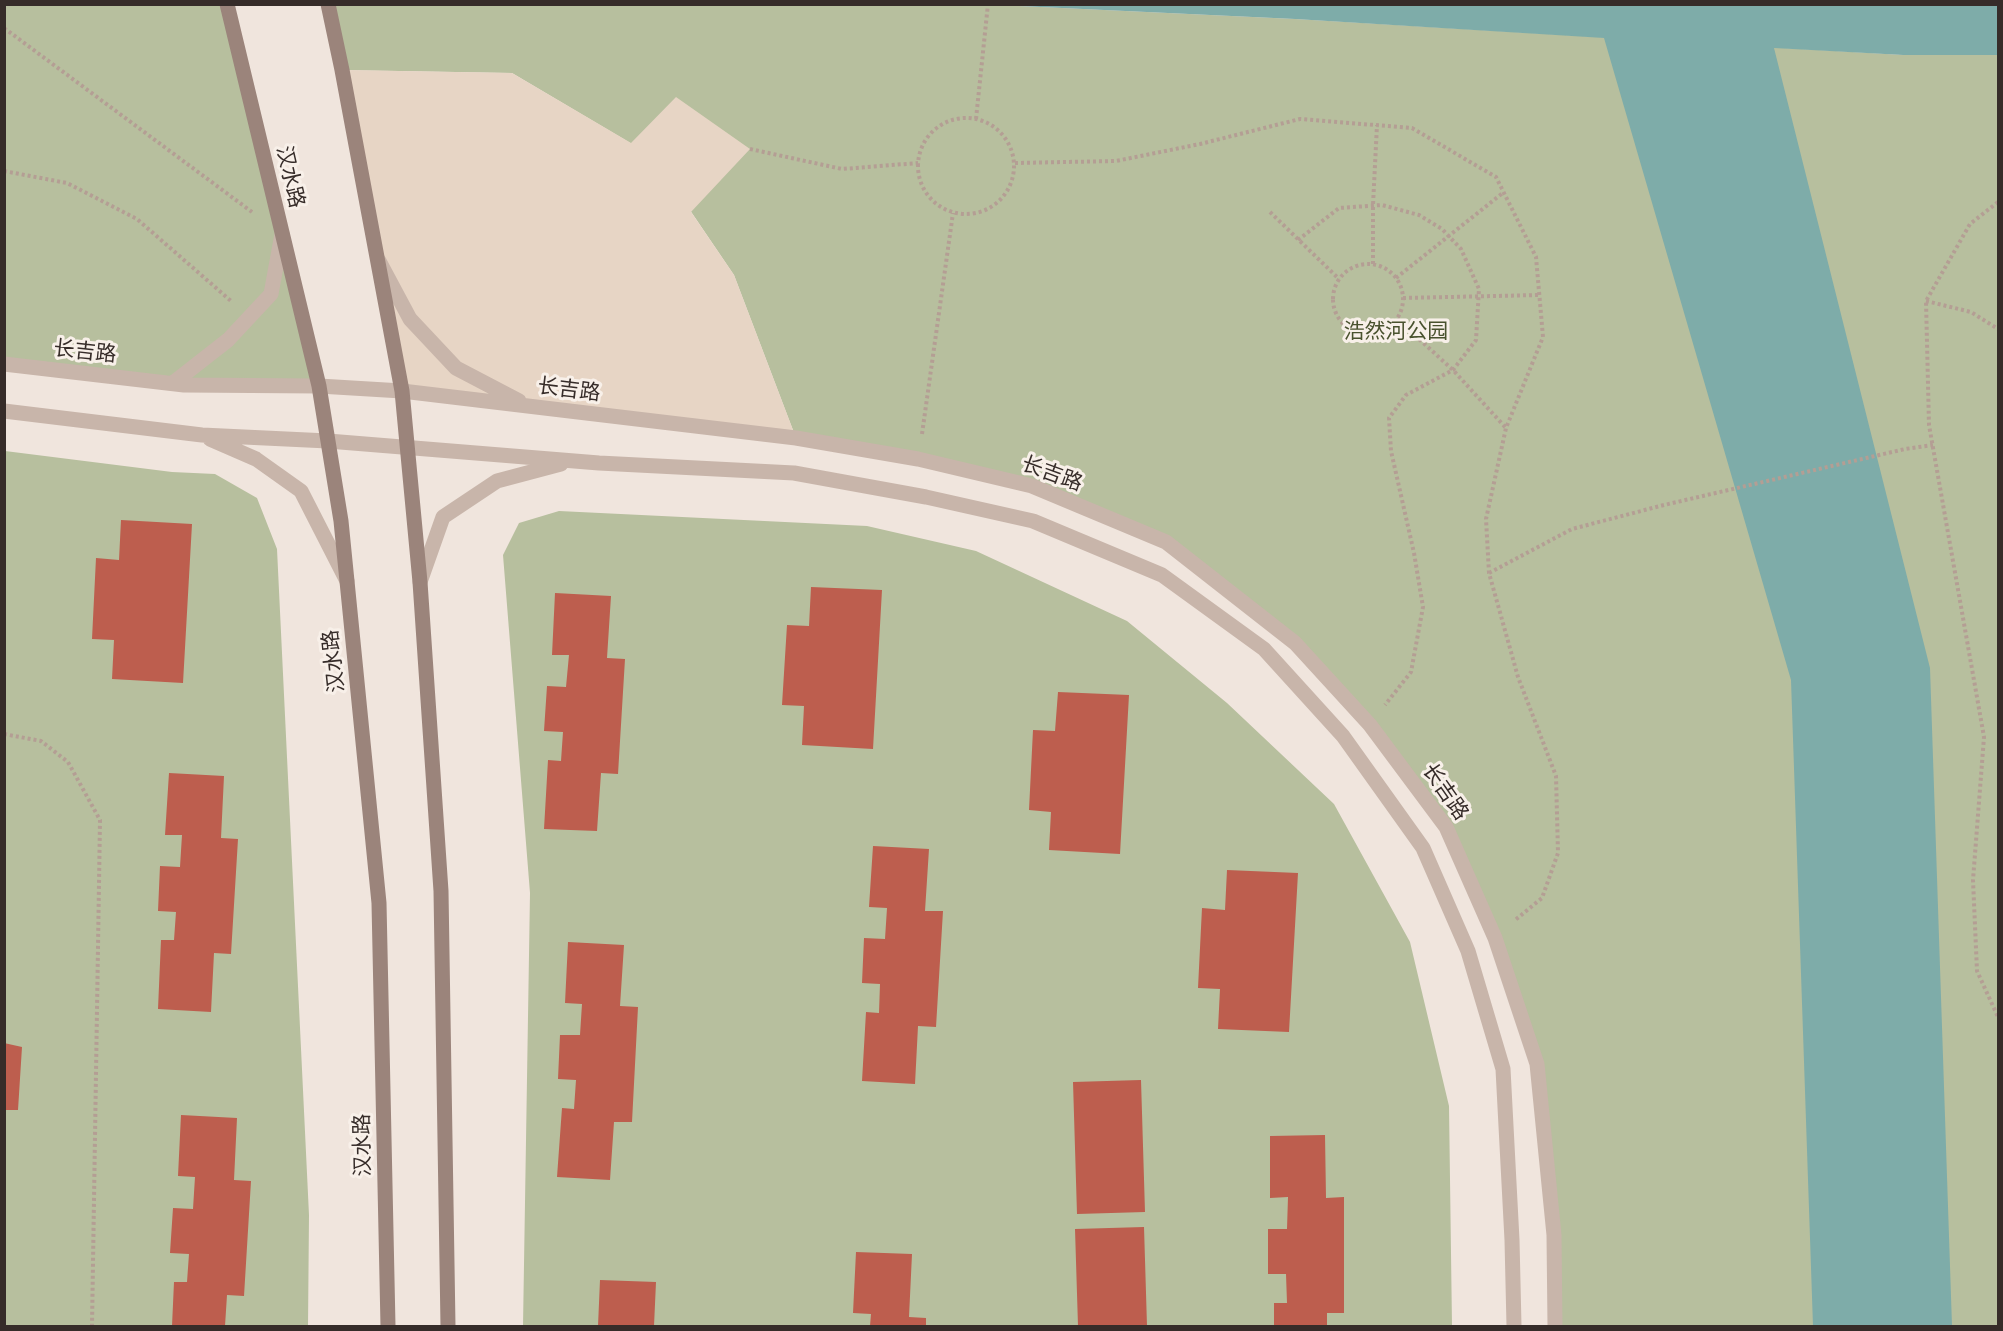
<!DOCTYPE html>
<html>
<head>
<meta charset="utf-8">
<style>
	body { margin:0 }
	#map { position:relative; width:2003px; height:1331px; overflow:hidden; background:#f0e5dd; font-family:Montserrat,sans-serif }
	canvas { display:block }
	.frame { position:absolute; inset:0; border:6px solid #362c29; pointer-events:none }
</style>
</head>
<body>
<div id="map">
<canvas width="2003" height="1331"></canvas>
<div class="frame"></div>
</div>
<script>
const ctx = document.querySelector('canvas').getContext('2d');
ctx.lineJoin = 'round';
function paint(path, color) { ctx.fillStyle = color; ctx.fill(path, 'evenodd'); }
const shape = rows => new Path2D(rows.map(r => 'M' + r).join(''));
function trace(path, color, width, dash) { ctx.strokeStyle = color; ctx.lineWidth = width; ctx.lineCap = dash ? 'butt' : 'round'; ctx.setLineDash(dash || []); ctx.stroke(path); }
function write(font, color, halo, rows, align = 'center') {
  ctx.font = font + ' Montserrat,"Noto Sans SC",sans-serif'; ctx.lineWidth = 6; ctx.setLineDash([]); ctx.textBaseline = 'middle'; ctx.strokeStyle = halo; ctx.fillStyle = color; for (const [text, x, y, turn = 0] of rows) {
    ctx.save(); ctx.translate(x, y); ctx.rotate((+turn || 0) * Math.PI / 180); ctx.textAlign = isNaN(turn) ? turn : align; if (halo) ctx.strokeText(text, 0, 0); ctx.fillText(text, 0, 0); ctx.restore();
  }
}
const green = shape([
	[5,5,227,5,319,386,184,385,5,364],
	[328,5,998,5,1295,19,1903,55,1998,55,1998,1326,1555,1326,1537,1064,1446,827,1295,643,1166,542,1032,486,796,438,734,275,654,157,512,73,342,70],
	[5,451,172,472,215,474,257,498,277,549,309,1215,308,1326,5,1326],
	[559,511,867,526,976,551,1127,621,1227,703,1334,804,1410,942,1449,1106,1452,1326,523,1326,530,893,503,555,519,523]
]);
const plaza = shape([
	[342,70,512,73,631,143,676,97,750,149,691,212,734,275,796,438,402,391]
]);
const water = shape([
	[998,5,1998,5,1998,55,1903,55,1774,48,1930,668,1952,1326,1813,1326,1791,680,1604,38,1295,19]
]);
const building = shape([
	[121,520,192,524,183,683,112,679,114,640,92,639,96,558,119,560],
	[811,587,882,590,873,749,802,745,804,706,782,705,787,625,809,626],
	[555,593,611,596,607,658,625,659,618,774,601,773,597,831,544,829,548,760,561,761,563,732,544,731,547,686,566,687,569,655,552,655],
	[1058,692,1129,695,1120,854,1049,850,1051,812,1029,810,1033,730,1055,731],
	[169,773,224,776,221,838,238,839,231,954,214,953,211,1012,158,1009,161,940,174,940,176,912,158,911,160,866,180,867,182,835,165,835],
	[873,846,929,849,925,911,943,911,936,1027,918,1026,915,1084,862,1081,866,1012,879,1013,880,984,862,983,864,938,885,939,887,908,869,907],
	[1227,870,1298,873,1289,1032,1218,1029,1220,989,1198,988,1202,908,1225,910],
	[568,942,624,945,620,1006,638,1007,632,1122,614,1122,610,1180,557,1177,562,1108,574,1109,576,1080,558,1079,560,1035,580,1035,582,1004,565,1003],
	[4,1043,22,1047,18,1110,4,1110],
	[1141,1080,1145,1212,1077,1214,1073,1082],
	[181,1115,237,1118,234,1180,251,1181,244,1296,227,1295,225,1326,172,1326,174,1282,187,1282,189,1254,170,1253,173,1208,193,1209,195,1177,178,1176],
	[1325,1135,1326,1198,1344,1197,1344,1313,1327,1313,1327,1326,1274,1326,1274,1303,1287,1303,1286,1274,1268,1274,1268,1229,1287,1229,1288,1197,1270,1198,1270,1136],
	[1144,1227,1147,1326,1078,1326,1075,1229],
	[856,1252,912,1254,909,1317,926,1318,926,1326,870,1326,871,1314,853,1313],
	[600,1280,656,1282,654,1326,598,1326]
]);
const path = shape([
	[4,28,252,212],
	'918 166a48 48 0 1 1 96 0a48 48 0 1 1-96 0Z',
	[976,119,988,4],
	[750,149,842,169,918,163],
	[1015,163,1116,161,1200,144,1300,119,1412,128,1496,177,1536,257,1543,337,1506,428,1486,519,1489,573,1518,677,1556,776,1558,853,1542,898,1514,921],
	[4,171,67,183,137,219,231,301],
	[1998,202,1970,224,1926,301,1929,425,1984,737,1973,880,1977,971,1998,1017],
	[1270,212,1339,279],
	[1298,240,1339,208,1382,205,1419,215,1442,229,1461,249,1479,289,1476,340,1453,370,1406,395,1389,418,1391,451,1414,553,1423,607,1411,672,1385,705],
	'1333 299a35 35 0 1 1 70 0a35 35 0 1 1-70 0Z',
	[1373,264,1373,205,1377,125],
	[1396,278,1504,192],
	[1403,298,1540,295],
	[1926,301,1971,312,1998,329],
	[1397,319,1453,370,1506,428],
	[922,434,953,213],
	[1489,573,1572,529,1664,505,1905,449,1933,445],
	[4,734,41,741,68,762,100,820,92,1326]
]);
const tertiary = shape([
	[379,261,410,319,456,368,519,401],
	[4,364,184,385,319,386,402,391,796,438,918,459,1032,486,1166,542,1295,643,1370,725,1446,827,1495,938,1537,1064,1554,1235,1555,1326],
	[173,383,228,340,271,294,282,234],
	[4,411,202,435,328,441,599,463,794,473,926,497,1033,521,1162,575,1264,649,1343,736,1423,848,1468,951,1503,1069,1512,1240,1514,1326],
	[210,439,256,459,301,491,347,581],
	[420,582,443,517,497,481,561,464]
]);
const secondary = shape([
	[227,4,319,386,341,521,379,903,388,1326],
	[328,4,342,70,402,391,420,582,441,891,448,1326]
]);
const streetNames = [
	["汉水路",290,177,77],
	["长吉路",85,352,6],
	["长吉路",569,390,7],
	["长吉路",1052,474,20],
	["汉水路",334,661,-96],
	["长吉路",1445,792,55],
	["汉水路",363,1145,-91]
];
const parkNames = [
	["浩然河公园",1396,332]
];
paint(green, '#b7bf9e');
paint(plaza, '#e7d5c5');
paint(water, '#7eaca9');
paint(building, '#bd5e4e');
trace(path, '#b49e94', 4, [3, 3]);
trace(tertiary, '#c8b5aa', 15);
trace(secondary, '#9b847b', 15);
write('21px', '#362c29', '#f8f0e9', streetNames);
write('21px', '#49522e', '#f8f0e9', parkNames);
</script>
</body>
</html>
